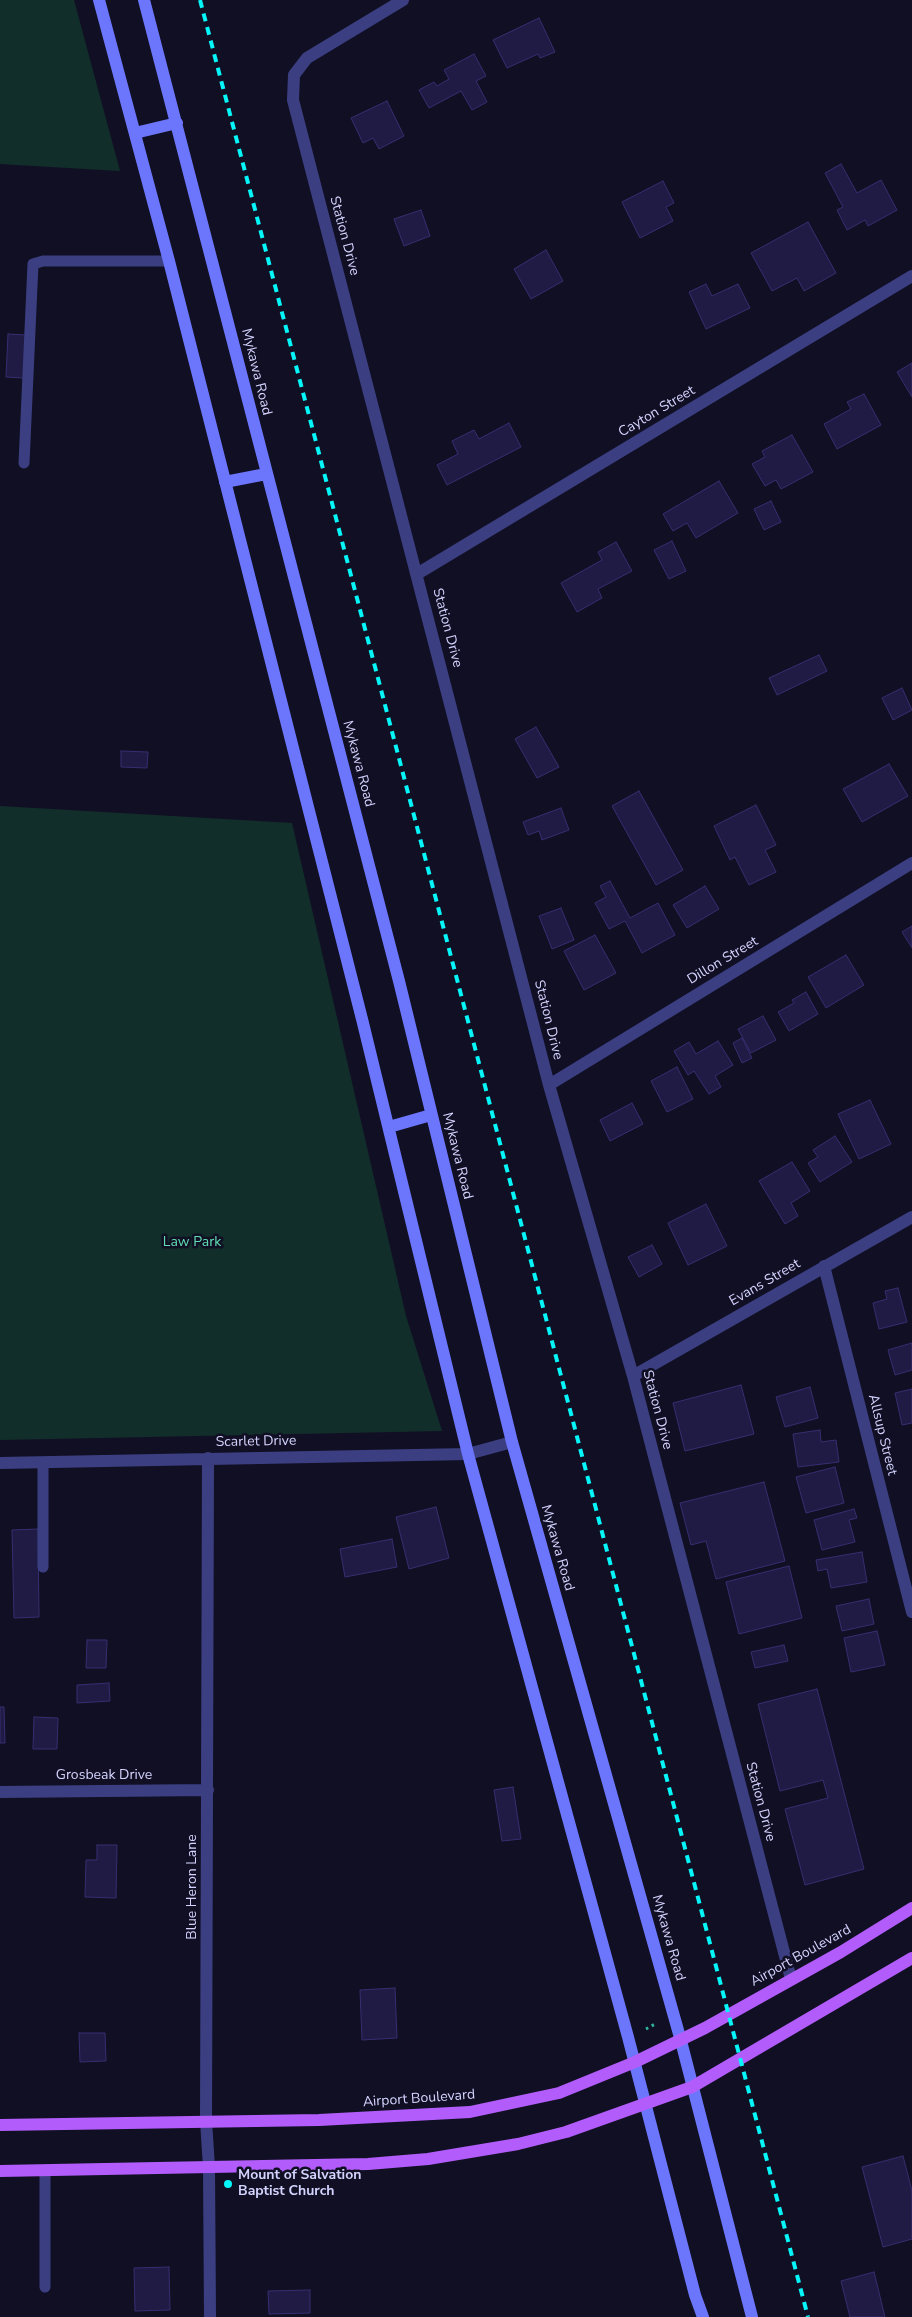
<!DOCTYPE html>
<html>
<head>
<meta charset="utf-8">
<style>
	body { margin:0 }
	canvas { display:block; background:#110f24 }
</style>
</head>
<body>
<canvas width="912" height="2317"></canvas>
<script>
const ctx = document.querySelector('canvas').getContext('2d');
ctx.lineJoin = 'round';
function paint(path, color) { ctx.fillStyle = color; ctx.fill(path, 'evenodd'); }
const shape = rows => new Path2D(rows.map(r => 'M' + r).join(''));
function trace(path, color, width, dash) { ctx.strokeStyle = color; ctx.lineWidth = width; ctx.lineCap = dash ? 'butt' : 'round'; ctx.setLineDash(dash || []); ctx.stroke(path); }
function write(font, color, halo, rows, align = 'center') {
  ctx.font = font + ' "Nunito Sans",sans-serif'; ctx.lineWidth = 5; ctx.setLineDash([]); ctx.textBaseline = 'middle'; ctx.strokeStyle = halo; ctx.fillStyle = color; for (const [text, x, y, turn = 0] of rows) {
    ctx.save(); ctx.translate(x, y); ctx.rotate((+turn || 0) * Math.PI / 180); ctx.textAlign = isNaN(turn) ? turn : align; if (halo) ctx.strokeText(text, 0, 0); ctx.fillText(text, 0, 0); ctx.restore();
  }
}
const green = shape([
	[0,0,74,0,120,171,0,164],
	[0,806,292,823,406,1316,442,1431,0,1440]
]);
const building = shape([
	[539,18,555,52,540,58,538,54,507,68,493,40,539,18],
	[474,54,486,76,476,81,487,102,472,110,461,91,429,108,419,90,434,82,437,86,449,79,444,70,474,54],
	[387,101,404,136,379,149,373,138,363,143,351,118,387,101],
	[841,164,857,193,881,180,897,210,868,226,865,220,847,230,837,210,843,207,825,173,841,164],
	[663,181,674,203,666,207,673,221,640,238,622,202,663,181],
	[421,210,430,236,404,246,394,219,421,210],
	[808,222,836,273,804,291,797,278,772,291,751,253,808,222],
	[546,250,563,281,531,299,514,269,546,250],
	[706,284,712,296,738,284,750,308,706,329,689,292,706,284],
	[8,334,26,335,24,378,6,377,8,334],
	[912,363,912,397,897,372,912,363],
	[864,394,881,425,837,449,824,424,851,409,847,402,864,394],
	[509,423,521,447,447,485,437,465,458,454,452,441,474,430,479,439,509,423],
	[792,435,813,472,781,489,776,480,765,486,752,464,765,457,762,451,792,435],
	[719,481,738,513,696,538,687,523,673,531,663,514,719,481],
	[771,501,781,522,764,530,754,509,771,501],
	[672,541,686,571,669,579,654,550,672,541],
	[616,542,632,571,598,589,602,598,577,612,561,583,602,560,598,552,616,542],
	[819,655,827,671,777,695,769,678,819,655],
	[902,688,912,710,893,720,882,698,902,688],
	[536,727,559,767,537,778,515,739,536,727],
	[121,751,148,752,147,768,121,767,121,751],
	[889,764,908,796,862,822,843,789,889,764],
	[639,791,683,870,656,885,612,806,639,791],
	[756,805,776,845,765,850,776,872,749,885,735,857,730,860,714,826,756,805],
	[561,808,569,830,542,840,539,831,528,835,523,822,561,808],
	[610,881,630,918,658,903,675,935,642,953,625,921,609,929,595,903,606,897,600,886,610,881],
	[705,886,719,909,687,928,673,905,705,886],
	[561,908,574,940,552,949,539,916,561,908],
	[912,926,912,948,902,932,912,926],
	[595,935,616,973,584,990,564,951,595,935],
	[846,955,864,985,826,1008,808,977,846,955],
	[806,992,818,1014,789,1031,778,1012,794,1003,792,1000,806,992],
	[763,1016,776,1040,751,1053,738,1029,763,1016],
	[742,1038,752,1058,742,1063,733,1043,742,1038],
	[718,1041,733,1065,715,1076,721,1087,709,1094,694,1071,688,1075,674,1051,689,1042,696,1054,718,1041],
	[677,1067,693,1099,667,1112,651,1081,677,1067],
	[870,1100,891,1144,859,1159,838,1114,870,1100],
	[632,1103,643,1124,610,1141,600,1120,632,1103],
	[835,1136,852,1162,820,1182,808,1163,818,1157,813,1150,835,1136],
	[792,1162,810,1191,791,1203,798,1216,785,1224,759,1181,792,1162],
	[706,1204,727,1246,688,1265,668,1223,706,1204],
	[652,1245,662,1264,639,1277,628,1257,652,1245],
	[898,1288,907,1322,879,1329,873,1303,887,1299,885,1291,898,1288],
	[912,1343,912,1370,895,1375,888,1350,912,1343],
	[741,1385,754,1434,685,1451,673,1403,741,1385],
	[810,1387,818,1418,785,1427,776,1397,810,1387],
	[912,1389,912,1423,902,1425,895,1393,912,1389],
	[820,1430,821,1442,836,1440,839,1462,798,1467,793,1434,820,1430],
	[835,1467,844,1503,806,1513,796,1477,835,1467],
	[764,1482,785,1561,716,1579,706,1541,691,1545,680,1503,764,1482],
	[436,1507,449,1558,409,1569,396,1517,436,1507],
	[854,1509,857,1518,849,1520,855,1542,822,1550,814,1520,854,1509],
	[38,1529,39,1617,14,1618,12,1530,38,1529],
	[392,1539,397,1567,345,1577,340,1549,392,1539],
	[862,1552,867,1582,831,1588,827,1569,818,1571,816,1560,862,1552],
	[789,1566,802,1618,739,1634,726,1582,789,1566],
	[869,1599,874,1624,842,1631,836,1606,869,1599],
	[877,1631,885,1665,851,1672,844,1638,877,1631],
	[87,1640,107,1640,106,1668,86,1668,87,1640],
	[784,1645,788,1661,755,1668,751,1652,784,1645],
	[109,1683,110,1701,77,1703,77,1685,109,1683],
	[817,1689,864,1869,805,1885,785,1809,828,1798,823,1780,780,1791,758,1704,817,1689],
	[0,1707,4,1707,5,1743,0,1743,0,1707],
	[34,1717,58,1718,57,1749,33,1749,34,1717],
	[513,1787,521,1839,502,1841,494,1790,513,1787],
	[97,1845,117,1845,116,1898,85,1897,86,1860,97,1860,97,1845],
	[395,1988,397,2038,362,2040,360,1990,395,1988],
	[79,2033,105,2033,106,2061,80,2062,79,2033],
	[903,2156,912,2191,912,2239,883,2247,862,2167,903,2156],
	[169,2267,170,2310,135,2311,134,2268,169,2267],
	[874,2272,885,2317,850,2317,841,2281,874,2272],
	[310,2290,310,2313,269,2314,268,2291,310,2290]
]);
const path = shape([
	[646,2029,657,2023]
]);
const lane = shape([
	[24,463,33,264,43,261,169,261],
	[43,1463,43,1567],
	[45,2170,45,2287]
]);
const street = shape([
	[403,0,307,58,294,75,293,100,549,1085,633,1376,791,1979],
	[417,574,912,276],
	[549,1085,912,863],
	[824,1266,912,1612],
	[633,1376,912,1217],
	[208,1458,206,2121,209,2167,210,2317],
	[0,1463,468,1454,512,1442],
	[0,1792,208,1790]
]);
const secondary = shape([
	[99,0,169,261,362,1019,468,1454,628,2037,695,2295,703,2317],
	[144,0,399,981,512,1442,681,2041,752,2317],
	[135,133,177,123],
	[225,482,266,474],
	[389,1127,431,1115]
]);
const primary = shape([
	[0,2125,319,2120,470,2112,559,2093,635,2062,705,2028,841,1952,912,1908],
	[0,2171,368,2164,428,2159,518,2144,566,2132,692,2087,912,1958]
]);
const rail = shape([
	[200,0,808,2317]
]);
const markers = [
	[228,2184,5,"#05f5f8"]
];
const streetNames = [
	["Station Drive",344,236,75],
	["Mykawa Road",256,372,76],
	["Cayton Street",657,412,-31],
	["Station Drive",447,628,75],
	["Mykawa Road",358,764,75],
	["Dillon Street",723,961,-31],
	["Station Drive",548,1020,76],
	["Mykawa Road",457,1156,76],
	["Evans Street",765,1283,-30],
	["Station Drive",657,1410,75],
	["Allsup Street",882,1435,76],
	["Scarlet Drive",256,1442,-1],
	["Mykawa Road",557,1548,74],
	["Grosbeak Drive",104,1776],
	["Station Drive",760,1802,75],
	["Blue Heron Lane",193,1887,-90],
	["Mykawa Road",668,1938,74],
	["Airport Boulevard",801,1956,-29],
	["Airport Boulevard",419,2099,-4]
];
const parkNames = [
	["Law Park",192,1243]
];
const poiNames = [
	["Mount of Salvation",238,2176],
	["Baptist Church",238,2192]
];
paint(green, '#122e2a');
paint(building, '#201b45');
trace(building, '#352e70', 1);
trace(path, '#31b4a0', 3, [2.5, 4]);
trace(lane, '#3b3f82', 11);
trace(street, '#3b3f82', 12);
trace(secondary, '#6c76fc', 12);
trace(primary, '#b25dfb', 12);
trace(rail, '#05f5f8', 4, [8, 6]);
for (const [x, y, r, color] of markers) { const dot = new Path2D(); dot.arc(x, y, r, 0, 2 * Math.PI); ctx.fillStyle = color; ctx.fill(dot); trace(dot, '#110f24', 2); }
write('14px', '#d4d3fe', '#110f24', streetNames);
write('14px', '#60ddb2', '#110f24', parkNames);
write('bold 14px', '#d4d3fe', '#110f24', poiNames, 'left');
</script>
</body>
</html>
